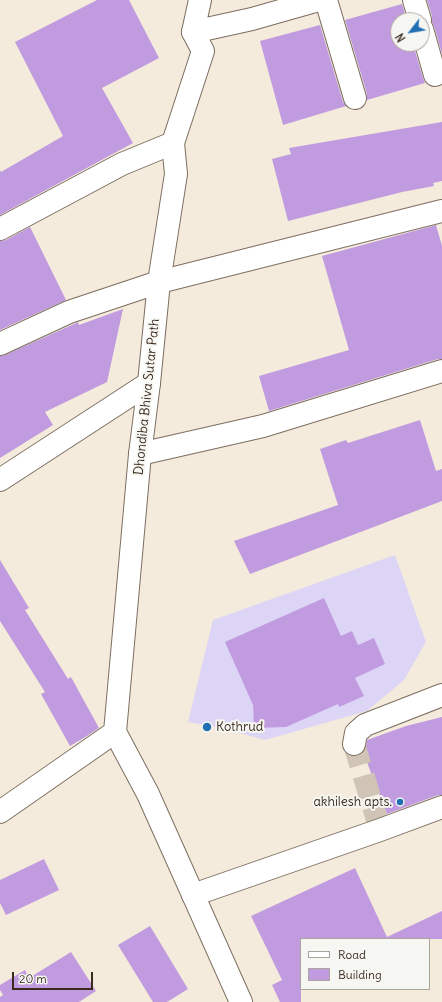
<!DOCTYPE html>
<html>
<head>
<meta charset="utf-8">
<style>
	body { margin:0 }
	#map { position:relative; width:442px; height:1002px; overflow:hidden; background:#f4ebdc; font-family:Delius,sans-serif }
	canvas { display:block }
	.legend { position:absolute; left:300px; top:938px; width:130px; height:52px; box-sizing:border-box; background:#f6f6f2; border:1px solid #aba49d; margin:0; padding:5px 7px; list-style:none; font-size:12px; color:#3b2a1e }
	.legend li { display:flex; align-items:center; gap:8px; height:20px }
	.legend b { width:20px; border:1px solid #aba49d }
	.north { position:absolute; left:390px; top:12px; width:40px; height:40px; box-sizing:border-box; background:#f6f6f2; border:1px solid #aba49d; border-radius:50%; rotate:239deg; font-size:11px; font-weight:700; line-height:16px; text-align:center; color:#3b2a1e }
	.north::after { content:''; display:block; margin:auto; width:14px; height:18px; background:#1f6fb2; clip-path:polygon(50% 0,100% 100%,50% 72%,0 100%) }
	.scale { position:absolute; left:12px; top:972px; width:81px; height:18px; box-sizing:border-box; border:2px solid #3b2a1e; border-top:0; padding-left:5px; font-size:12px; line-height:14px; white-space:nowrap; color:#3b2a1e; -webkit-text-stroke:3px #f6f6f2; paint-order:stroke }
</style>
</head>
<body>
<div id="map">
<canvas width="442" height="1002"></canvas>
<ul class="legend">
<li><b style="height:5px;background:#fff"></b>Road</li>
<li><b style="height:11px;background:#c19bdf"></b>Building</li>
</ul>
<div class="north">N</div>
<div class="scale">20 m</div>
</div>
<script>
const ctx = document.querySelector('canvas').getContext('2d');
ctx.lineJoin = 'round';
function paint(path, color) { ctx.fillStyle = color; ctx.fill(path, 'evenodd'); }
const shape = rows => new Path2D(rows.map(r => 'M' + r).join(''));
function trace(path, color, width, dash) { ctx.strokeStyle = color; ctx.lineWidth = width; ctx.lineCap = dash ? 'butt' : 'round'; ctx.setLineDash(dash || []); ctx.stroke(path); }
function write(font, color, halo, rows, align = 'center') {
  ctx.font = font + ' Delius,sans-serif'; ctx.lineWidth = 4; ctx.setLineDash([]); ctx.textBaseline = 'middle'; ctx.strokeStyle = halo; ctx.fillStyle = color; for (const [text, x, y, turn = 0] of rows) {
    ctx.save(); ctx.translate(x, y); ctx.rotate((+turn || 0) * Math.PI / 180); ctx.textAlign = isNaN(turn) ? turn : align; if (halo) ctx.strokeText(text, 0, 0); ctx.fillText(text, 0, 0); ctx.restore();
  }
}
const built = shape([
	[395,555,426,642,404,680,367,711,265,740,222,728,188,722,213,620]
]);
const building = shape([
	[97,0,129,0,159,58,102,88,133,143,0,215,0,170,1,172,63,136,15,42],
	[427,0,442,0,442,54,434,26,432,22,432,16],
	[402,4,407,20,398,20,398,44,413,44,423,78,425,83,367,100,367,94,345,20],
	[320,25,343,102,346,106,283,125,260,41],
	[442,122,442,181,433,183,434,186,402,192,288,221,272,159,291,154,289,148],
	[436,225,442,246,442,359,438,359,269,411,259,376,349,350,322,256],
	[30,227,66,300,0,330,0,241,6,240],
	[123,309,107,382,45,412,53,425,0,458,0,356,5,355,74,324,78,322,79,325],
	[420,420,436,471,442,469,442,501,250,574,234,541,338,505,320,449,346,440,348,443],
	[0,560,29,608,25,610,68,679,71,677,99,728,87,736,70,746,41,694,45,692,0,621],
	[324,598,341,636,352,631,358,645,374,638,385,664,355,678,364,696,339,707,338,704,286,727,254,728,253,705,225,642],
	[442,717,442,795,438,795,387,814,363,752,366,747,367,740,406,726],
	[44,859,59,890,6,915,0,903,0,880],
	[355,868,387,937,442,911,442,939,301,939,301,1002,280,1002,272,985,282,980,251,916],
	[150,926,188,989,167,1002,153,1002,118,945],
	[71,952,96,991,79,1002,0,1002,0,997,3,995,0,990,0,985,25,970,29,978]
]);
const streetTunnel = shape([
	[354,744,380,830]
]);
const street = shape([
	[326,0,355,98],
	[414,0,420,20],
	[422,29,435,75],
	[193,32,252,19,319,0],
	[0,229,122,164,173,143],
	[0,344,69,312,159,282,442,211],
	[140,454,263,426,442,371],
	[0,480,149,383],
	[354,744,356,733,365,725,442,695],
	[193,895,380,830,442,807]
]);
const secondary = shape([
	[200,0,193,32,203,51,173,143,176,174,159,282,149,383,140,454,115,732,148,794,241,1002],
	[0,812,115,732]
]);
const markers = [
	[207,727,5,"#1f6fb2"],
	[400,802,4,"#1f6fb2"]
];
const streetNames = [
	["Dhondiba Bhiva Sutar Path",147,397,-84]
];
const poiNames = [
	["Kothrud",216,727],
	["akhilesh apts.",392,802,"right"]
];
paint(built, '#ddd5f6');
paint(building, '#c19bdf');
trace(streetTunnel, '#cfc4b6', 22, [22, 11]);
trace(street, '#7c6e60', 24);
trace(secondary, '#7c6e60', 24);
trace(street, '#fff', 22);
trace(secondary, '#fff', 22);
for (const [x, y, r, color] of markers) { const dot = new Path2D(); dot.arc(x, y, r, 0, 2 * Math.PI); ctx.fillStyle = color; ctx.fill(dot); trace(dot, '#f6f6f2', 1.5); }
write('13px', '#3b2a1e', '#f6f6f2', streetNames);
write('13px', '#3b2a1e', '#f6f6f2', poiNames, 'left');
</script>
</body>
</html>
